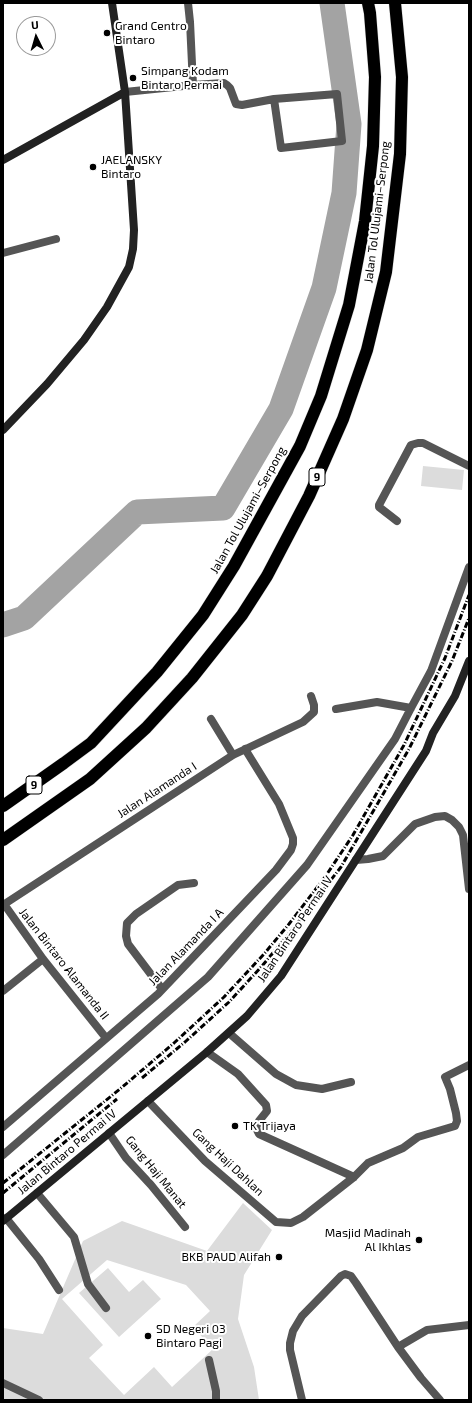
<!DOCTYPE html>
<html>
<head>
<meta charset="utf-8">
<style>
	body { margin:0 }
	#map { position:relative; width:472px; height:1403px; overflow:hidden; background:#fff; font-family:"Exo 2",sans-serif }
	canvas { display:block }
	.frame { position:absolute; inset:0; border:4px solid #000; pointer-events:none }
	.north { position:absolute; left:16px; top:16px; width:40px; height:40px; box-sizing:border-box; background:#fff; border:1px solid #999; border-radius:50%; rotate:355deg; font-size:11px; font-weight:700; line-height:16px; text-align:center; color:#000 }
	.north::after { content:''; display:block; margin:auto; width:14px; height:18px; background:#000; clip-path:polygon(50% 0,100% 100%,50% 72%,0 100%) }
</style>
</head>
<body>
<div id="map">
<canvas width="472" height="1403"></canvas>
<div class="frame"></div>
<div class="north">U</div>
</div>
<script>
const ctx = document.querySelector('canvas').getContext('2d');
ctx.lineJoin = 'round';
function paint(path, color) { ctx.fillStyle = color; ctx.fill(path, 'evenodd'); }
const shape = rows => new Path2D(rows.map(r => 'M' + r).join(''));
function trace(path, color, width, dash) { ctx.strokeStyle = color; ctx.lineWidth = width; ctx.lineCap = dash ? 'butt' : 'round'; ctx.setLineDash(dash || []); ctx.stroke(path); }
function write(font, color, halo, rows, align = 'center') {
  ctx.font = font + ' "Exo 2",sans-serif'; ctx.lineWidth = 4; ctx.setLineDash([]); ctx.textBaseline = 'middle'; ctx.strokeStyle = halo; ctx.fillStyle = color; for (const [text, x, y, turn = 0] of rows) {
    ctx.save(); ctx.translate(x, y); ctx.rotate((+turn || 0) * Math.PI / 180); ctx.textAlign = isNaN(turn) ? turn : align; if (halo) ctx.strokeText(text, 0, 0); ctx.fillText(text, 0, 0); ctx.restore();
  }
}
const green = shape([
	[423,466,464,470,462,490,421,486],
	[243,1203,272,1230,244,1275,238,1319,254,1367,259,1400,3,1400,3,1328,43,1334,83,1241,122,1221,207,1251],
	[107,1260,186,1285,210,1311,193,1327,213,1349,172,1387,154,1367,124,1395,89,1358,103,1345,62,1299],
	[108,1268,129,1292,143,1280,161,1299,119,1337,79,1293]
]);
const river = shape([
	[3,625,24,618,137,512,223,508,281,409,324,288,344,193,349,124,332,3]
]);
const street = shape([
	[193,85,224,83,227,85,230,88,236,104,242,105,274,99,337,94,342,141,281,148,274,99],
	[125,92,193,85,190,22,188,3],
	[3,253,56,239],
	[397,521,379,507,379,505,411,445,418,443,423,443,469,466],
	[336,709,377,702,411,708],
	[211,719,233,755],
	[356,860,368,859,383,856,415,824,435,817,445,816,452,820,459,827,463,835,469,889],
	[4,904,43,959,106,1038],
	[3,905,233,755,303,722,314,712,314,705,311,696],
	[162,989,128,944,126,936,127,923,136,914,178,885,194,883],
	[3,991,43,959],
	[229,1033,276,1074,296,1085,322,1089,351,1082],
	[207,1052,238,1074,266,1105,267,1111,259,1121,256,1128,259,1134,354,1177],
	[148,1101,205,1161,276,1222,291,1223,303,1217,354,1177,368,1163,403,1148,418,1137,455,1126,457,1121,456,1113,450,1089,445,1077,469,1065],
	[3,1127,158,994,276,870,291,850,293,844,293,838,279,804,245,749],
	[109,1133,126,1158,151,1185,185,1227],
	[3,1155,208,977,307,865,395,739,411,708,431,671,469,567],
	[37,1193,74,1237,88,1284,106,1308],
	[6,1218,39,1259,59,1290],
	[398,1347,427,1330,469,1325],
	[209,1360,216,1391,216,1400],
	[3,1383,39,1400],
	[302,1400,290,1350,290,1343,293,1331,302,1316,341,1276,345,1274,351,1276,356,1283,398,1347,421,1378,440,1400]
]);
const secondary = shape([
	[3,160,125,92],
	[3,430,47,384,84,340,107,307,129,267,133,249,134,230,125,92,112,3],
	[3,1221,207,1052,247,1016,281,976,426,751,433,733,455,696,469,661]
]);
const highway = shape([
	[3,806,64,763,91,743,157,672,203,615,234,566,300,446,321,396,349,305,365,221,373,146,375,77,370,13,368,3],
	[3,840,90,779,146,728,192,678,242,615,267,576,309,496,343,419,367,350,386,272,400,154,402,77,395,3]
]);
const rail = shape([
	[142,1078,185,1042,229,1002,262,966,292,930,341,867,409,749,452,661,469,618],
	[3,1183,120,1089,174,1043,224,997,264,954,289,924,325,877,353,835,404,745,445,658,469,595],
	[3,1193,117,1099]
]);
const markers = [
	[107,33,4,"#000"],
	[133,78,4,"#000"],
	[93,167,4,"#000"],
	[235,1126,4,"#000"],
	[419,1240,4,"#000"],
	[279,1257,4,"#000"],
	[148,1336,4,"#000"]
];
const shields = [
	[317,477,16],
	[34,785,16]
];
const shieldNames = [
	["9",317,477],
	["9",34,785]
];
const poiNames = [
	["Grand Centro",115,26],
	["Bintaro",115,40],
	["Simpang Kodam",141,71],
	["Bintaro Permai",141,85],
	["JAELANSKY",101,160],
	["Bintaro",101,174],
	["TK Trijaya",243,1126],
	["Masjid Madinah",411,1233,"right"],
	["Al Ikhlas",411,1247,"right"],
	["BKB PAUD Alifah",271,1257,"right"],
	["SD Negeri 03",156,1329],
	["Bintaro Pagi",156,1343]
];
const streetNames = [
	["Jalan Tol Ulujami–Serpong",377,212,-83],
	["Jalan Tol Ulujami–Serpong",248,510,-61],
	["Jalan Alamanda I",157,790,-33],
	["Jalan Bintaro Permai IV",295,929,-56],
	["Jalan Alamanda I A",186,947,-46],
	["Jalan Bintaro Alamanda II",64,964,52],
	["Jalan Bintaro Permai IV",67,1152,-40],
	["Gang Haji Dahlan",228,1162,43],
	["Gang Haji Manat",156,1172,51]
];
paint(green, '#dcdcdc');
trace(river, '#a3a3a3', 25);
trace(highway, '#dbdbdb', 13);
trace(street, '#555', 8);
trace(secondary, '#222', 8);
trace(highway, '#000', 12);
trace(rail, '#000', 3, [6, 2, 1, 2]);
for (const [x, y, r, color] of markers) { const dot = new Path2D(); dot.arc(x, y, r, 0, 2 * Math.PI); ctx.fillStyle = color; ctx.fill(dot); trace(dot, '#fff', 1.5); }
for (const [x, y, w] of shields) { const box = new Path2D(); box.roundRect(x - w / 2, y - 9, w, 18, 3); ctx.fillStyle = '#fff'; ctx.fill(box); trace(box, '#000', 1); }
write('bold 11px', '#000', null, shieldNames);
write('12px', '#000', '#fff', poiNames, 'left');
write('12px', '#000', '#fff', streetNames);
</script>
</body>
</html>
